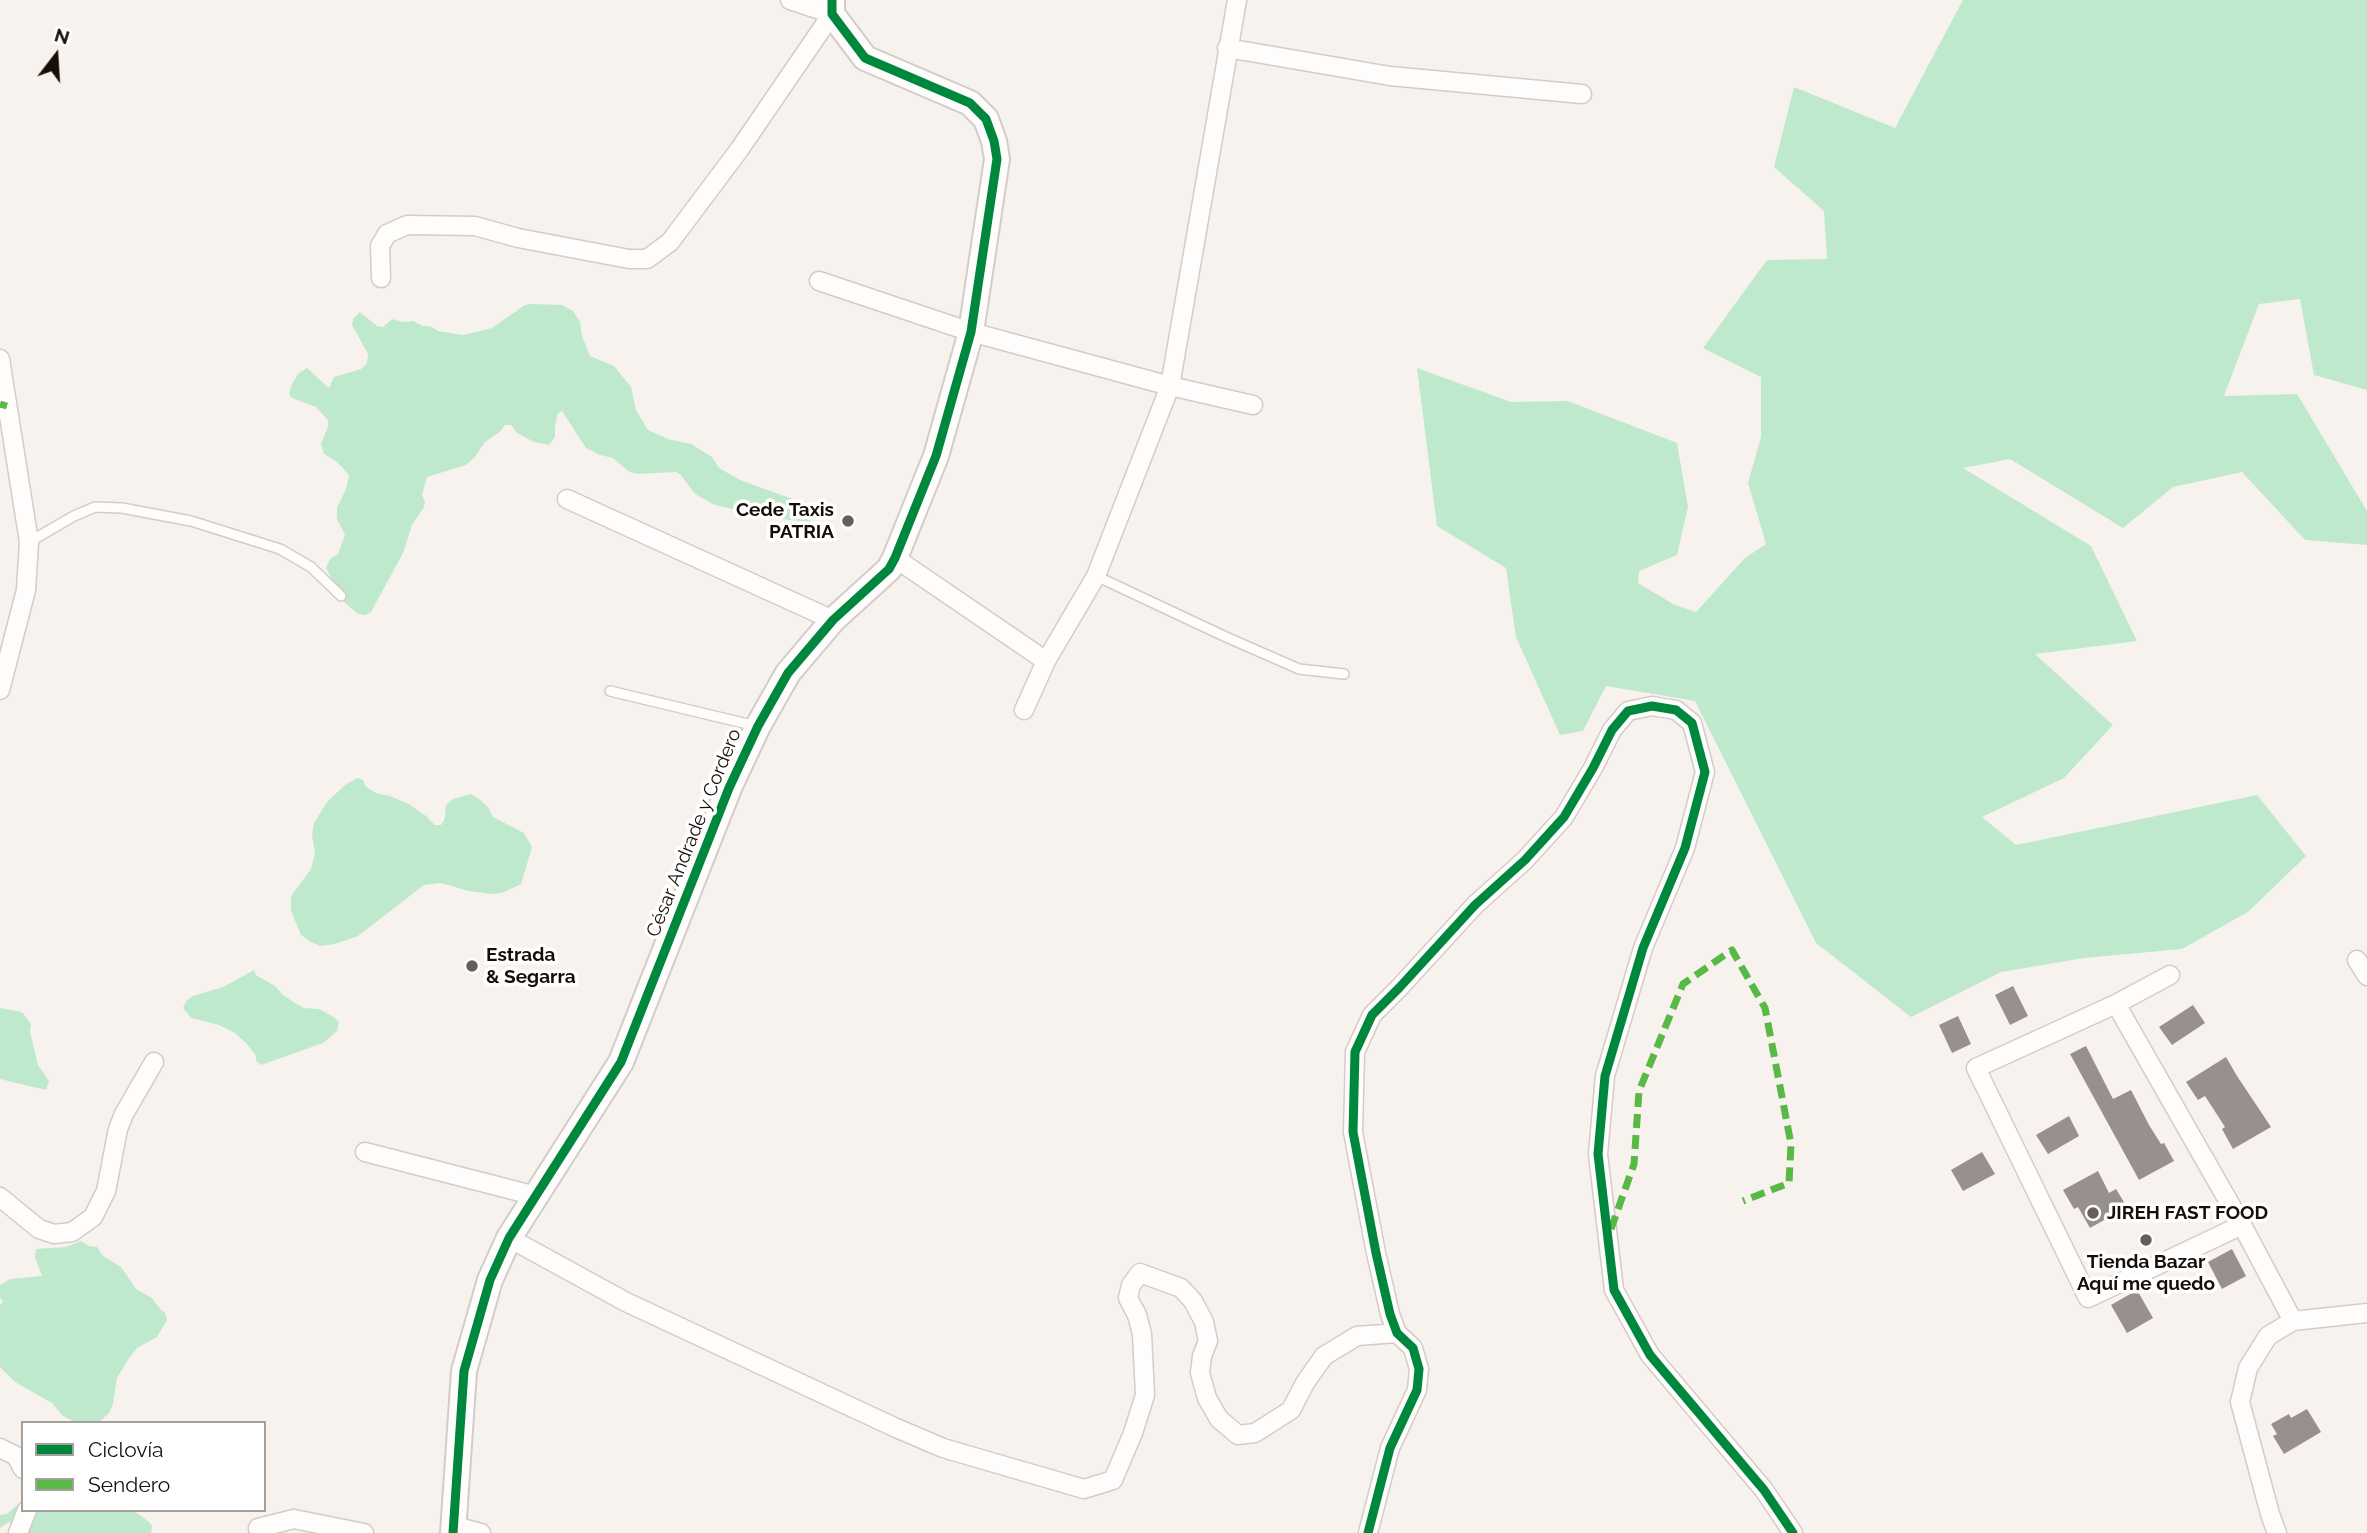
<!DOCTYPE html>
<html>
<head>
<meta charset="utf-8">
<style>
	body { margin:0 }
	#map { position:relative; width:2367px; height:1533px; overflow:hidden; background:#f8f2ee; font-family:Raleway,sans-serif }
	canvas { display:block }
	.legend { position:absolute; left:21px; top:1421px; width:245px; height:91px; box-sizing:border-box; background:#fff; border:2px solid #a29f9d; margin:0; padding:9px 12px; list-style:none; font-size:21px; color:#160e09 }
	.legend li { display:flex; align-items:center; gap:14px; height:35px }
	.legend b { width:35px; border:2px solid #a29f9d }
	.north { position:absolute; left:21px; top:21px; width:70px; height:70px; -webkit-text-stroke:5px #fff; paint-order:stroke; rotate:17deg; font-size:19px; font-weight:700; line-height:28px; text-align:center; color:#160e09 }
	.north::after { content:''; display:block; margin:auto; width:24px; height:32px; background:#160e09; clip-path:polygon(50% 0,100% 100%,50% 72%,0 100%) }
</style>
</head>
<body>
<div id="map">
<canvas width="2367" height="1533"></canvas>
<ul class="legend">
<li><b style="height:9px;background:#00873e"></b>Ciclovía</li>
<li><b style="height:9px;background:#58b947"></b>Sendero</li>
</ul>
<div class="north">N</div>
</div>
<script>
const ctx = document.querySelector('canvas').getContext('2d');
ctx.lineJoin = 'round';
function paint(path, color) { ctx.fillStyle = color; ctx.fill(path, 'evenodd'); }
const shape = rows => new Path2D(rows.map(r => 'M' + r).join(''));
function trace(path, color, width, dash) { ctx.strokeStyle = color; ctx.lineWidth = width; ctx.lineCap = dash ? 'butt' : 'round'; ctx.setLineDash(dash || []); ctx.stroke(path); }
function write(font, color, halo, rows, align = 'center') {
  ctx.font = font + ' Raleway,sans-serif'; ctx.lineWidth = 7; ctx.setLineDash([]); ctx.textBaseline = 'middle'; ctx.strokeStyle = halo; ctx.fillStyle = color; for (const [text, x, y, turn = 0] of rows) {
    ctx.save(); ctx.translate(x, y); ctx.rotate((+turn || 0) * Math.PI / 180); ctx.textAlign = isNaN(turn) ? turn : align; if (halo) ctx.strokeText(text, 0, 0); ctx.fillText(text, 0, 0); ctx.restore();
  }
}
const green = shape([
	[1963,0,2367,0,2367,390,2314,375,2300,299,2259,304,2224,396,2297,394,2367,511,2367,545,2305,540,2242,472,2173,487,2123,528,2010,459,1963,468,2091,546,2137,641,2035,654,2113,725,2064,778,1982,817,2016,845,2257,795,2306,856,2248,912,2182,949,2084,958,2001,972,1911,1017,1816,943,1695,701,1606,686,1583,731,1560,735,1516,637,1506,568,1437,526,1417,368,1511,402,1568,401,1677,443,1688,507,1677,555,1639,571,1638,583,1673,604,1696,612,1745,558,1766,544,1748,483,1761,437,1761,377,1703,348,1767,260,1827,259,1824,211,1774,167,1794,87,1895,128],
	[531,304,562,305,573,311,580,322,582,336,590,356,614,366,631,387,636,410,648,430,668,439,691,444,712,457,719,468,740,480,801,502,807,505,812,516,810,522,773,518,715,505,695,494,681,475,676,472,637,474,628,471,613,458,600,455,586,448,562,411,558,413,555,426,555,437,549,445,534,442,517,433,511,425,505,425,501,431,485,442,475,457,466,465,427,477,422,495,425,502,424,507,412,525,403,553,371,612,365,615,358,614,344,602,326,568,330,559,338,554,345,535,337,519,337,508,346,489,349,475,337,462,324,454,321,444,328,427,328,420,316,407,292,398,289,394,292,384,298,374,307,368,329,388,334,377,361,369,367,363,368,354,352,325,353,319,360,312,377,326,383,327,392,319,402,322,413,321,423,326,430,326,438,331,463,335,492,328,525,305],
	[357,778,363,780,366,787,376,793,390,796,409,804,426,816,435,825,441,825,445,818,446,805,453,799,471,794,478,798,488,807,493,817,524,833,532,847,521,884,502,893,491,894,469,891,441,883,424,885,358,936,335,944,320,946,311,942,301,935,291,911,291,896,311,869,315,853,312,835,314,823,327,802,345,785],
	[254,970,256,975,275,986,283,995,295,1003,304,1008,319,1009,334,1017,339,1022,337,1031,323,1043,261,1065,256,1061,256,1056,247,1044,235,1033,219,1025,191,1018,183,1008,187,1000,193,996,223,987],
	[0,1008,22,1012,31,1024,30,1031,38,1065,49,1081,46,1090,0,1079],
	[81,1241,89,1246,97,1247,103,1256,121,1267,136,1289,152,1298,160,1309,165,1313,167,1320,157,1337,137,1348,129,1358,117,1378,113,1404,109,1413,98,1423,76,1423,63,1416,52,1403,15,1382,0,1367,0,1305,3,1302,0,1298,0,1285,10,1279,42,1276,35,1258,36,1249,66,1247],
	[23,1500,23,1510,133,1510,149,1522,152,1526,151,1533,25,1533,9,1522,0,1528,0,1515,7,1514]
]);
const building = shape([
	[2013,986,2028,1016,2010,1025,1995,995],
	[2193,1005,2205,1023,2172,1045,2159,1027],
	[1958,1016,1971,1044,1952,1053,1939,1025],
	[2086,1046,2113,1099,2131,1090,2149,1125,2161,1144,2164,1143,2174,1161,2139,1180,2070,1054],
	[2226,1057,2237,1076,2271,1127,2233,1149,2222,1129,2225,1127,2205,1096,2198,1100,2186,1082],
	[2069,1116,2079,1136,2048,1154,2036,1135],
	[1982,1152,1995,1174,1963,1191,1951,1170],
	[2098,1171,2109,1193,2116,1189,2127,1207,2090,1228,2078,1207,2074,1209,2063,1190],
	[2232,1249,2246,1276,2222,1289,2208,1262],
	[2137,1290,2153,1318,2127,1333,2111,1305],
	[2307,1409,2321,1432,2284,1454,2273,1436,2277,1434,2271,1424,2289,1414,2291,1418]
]);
const lane = shape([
	[29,542,74,516,95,507,122,508,191,521,280,549,311,567,341,596],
	[1096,576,1226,637,1299,669,1344,674],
	[610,691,756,726]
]);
const street = shape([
	[1227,48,1390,76,1582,94],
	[381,278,380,246,387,234,407,225,475,226,518,238,629,259,647,259,670,242,739,150,832,14,790,0],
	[819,281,971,332,1170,386,1253,405],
	[0,359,29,542,26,590,0,690],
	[567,499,833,620],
	[895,558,1046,661],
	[1024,710,1046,661,1096,576,1170,386,1237,0],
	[2357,960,2367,976],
	[2116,1004,2170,975],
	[365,1152,536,1196],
	[0,1197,39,1229,54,1234,72,1232,93,1217,106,1191,118,1129,124,1114,154,1062],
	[2242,1225,2088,1298,1976,1068,2116,1004,2242,1225,2293,1321],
	[509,1238,626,1302,894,1427,943,1448,1084,1489,1113,1480,1133,1433,1145,1395,1142,1334,1137,1315,1128,1298,1131,1285,1140,1273,1181,1288,1193,1301,1204,1322,1208,1341,1202,1356,1200,1373,1207,1398,1219,1419,1238,1435,1255,1433,1291,1410,1305,1383,1324,1356,1357,1336,1397,1333],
	[0,1448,16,1456,23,1469],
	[454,1526,481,1533],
	[258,1528,294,1519,364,1533],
	[18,1533,27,1510],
	[1368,1533,1390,1448,1417,1390,1419,1369,1413,1348,1397,1333,1390,1314,1376,1253,1353,1132,1355,1052,1372,1015,1399,988,1475,905,1525,860,1564,817,1593,768,1612,730,1628,711,1652,706,1676,710,1692,723,1705,772,1685,848,1643,948,1605,1076,1598,1154,1614,1290,1650,1355,1764,1490,1793,1533],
	[2277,1533,2270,1514,2240,1402,2248,1368,2268,1336,2293,1321,2367,1313]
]);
const secondary = shape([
	[453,1533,464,1371,490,1280,509,1238,621,1062,729,788,758,726,788,673,833,620,889,569,895,558,936,456,971,332,997,159,994,141,986,119,970,103,865,58,832,14,832,0]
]);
const quiet = shape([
	[0,404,7,406],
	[1611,1229,1634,1164,1639,1091,1683,984,1732,950,1765,1008,1791,1144,1789,1183,1743,1201]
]);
const cycleway = shape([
	[453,1533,464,1371,490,1280,509,1238,621,1062,729,788,758,726,788,673,833,620,889,569,895,558,936,456,971,332,997,159,994,141,986,119,970,103,865,58,832,14,832,0],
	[1368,1533,1390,1448,1417,1390,1419,1369,1413,1348,1397,1333,1390,1314,1376,1253,1353,1132,1355,1052,1372,1015,1399,988,1475,905,1525,860,1564,817,1593,768,1612,730,1628,711,1652,706,1676,710,1692,723,1705,772,1685,848,1643,948,1605,1076,1598,1154,1614,1290,1650,1355,1764,1490,1793,1533]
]);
const markers = [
	[848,521,7,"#655e59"],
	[472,966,7,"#655e59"],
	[2093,1213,7,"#655e59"],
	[2146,1240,7,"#655e59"]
];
const poiNames = [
	["Cede Taxis",834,510,"right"],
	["PATRIA",834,532,"right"],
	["Estrada",486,955],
	["& Segarra",486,977],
	["JIREH FAST FOOD",2107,1213],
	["Tienda Bazar",2146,1262,"center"],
	["Aquí me quedo",2146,1284,"center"]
];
const streetNames = [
	["César Andrade y Cordero",694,833,-68]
];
paint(green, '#bee9cc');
paint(building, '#97908c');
trace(lane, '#d3ccc7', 12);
trace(street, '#d3ccc7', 21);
trace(secondary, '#d3ccc7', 28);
trace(lane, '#fefdfc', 9);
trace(street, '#fefdfc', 18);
trace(secondary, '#fefdfc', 24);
trace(quiet, '#58b947', 7, [14, 7]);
trace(cycleway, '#00873e', 9);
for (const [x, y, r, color] of markers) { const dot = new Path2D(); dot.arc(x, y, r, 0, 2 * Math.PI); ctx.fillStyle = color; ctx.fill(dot); trace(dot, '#fff', 2.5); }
write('bold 19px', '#160e09', '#fff', poiNames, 'left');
write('19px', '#160e09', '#fff', streetNames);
</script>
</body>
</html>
